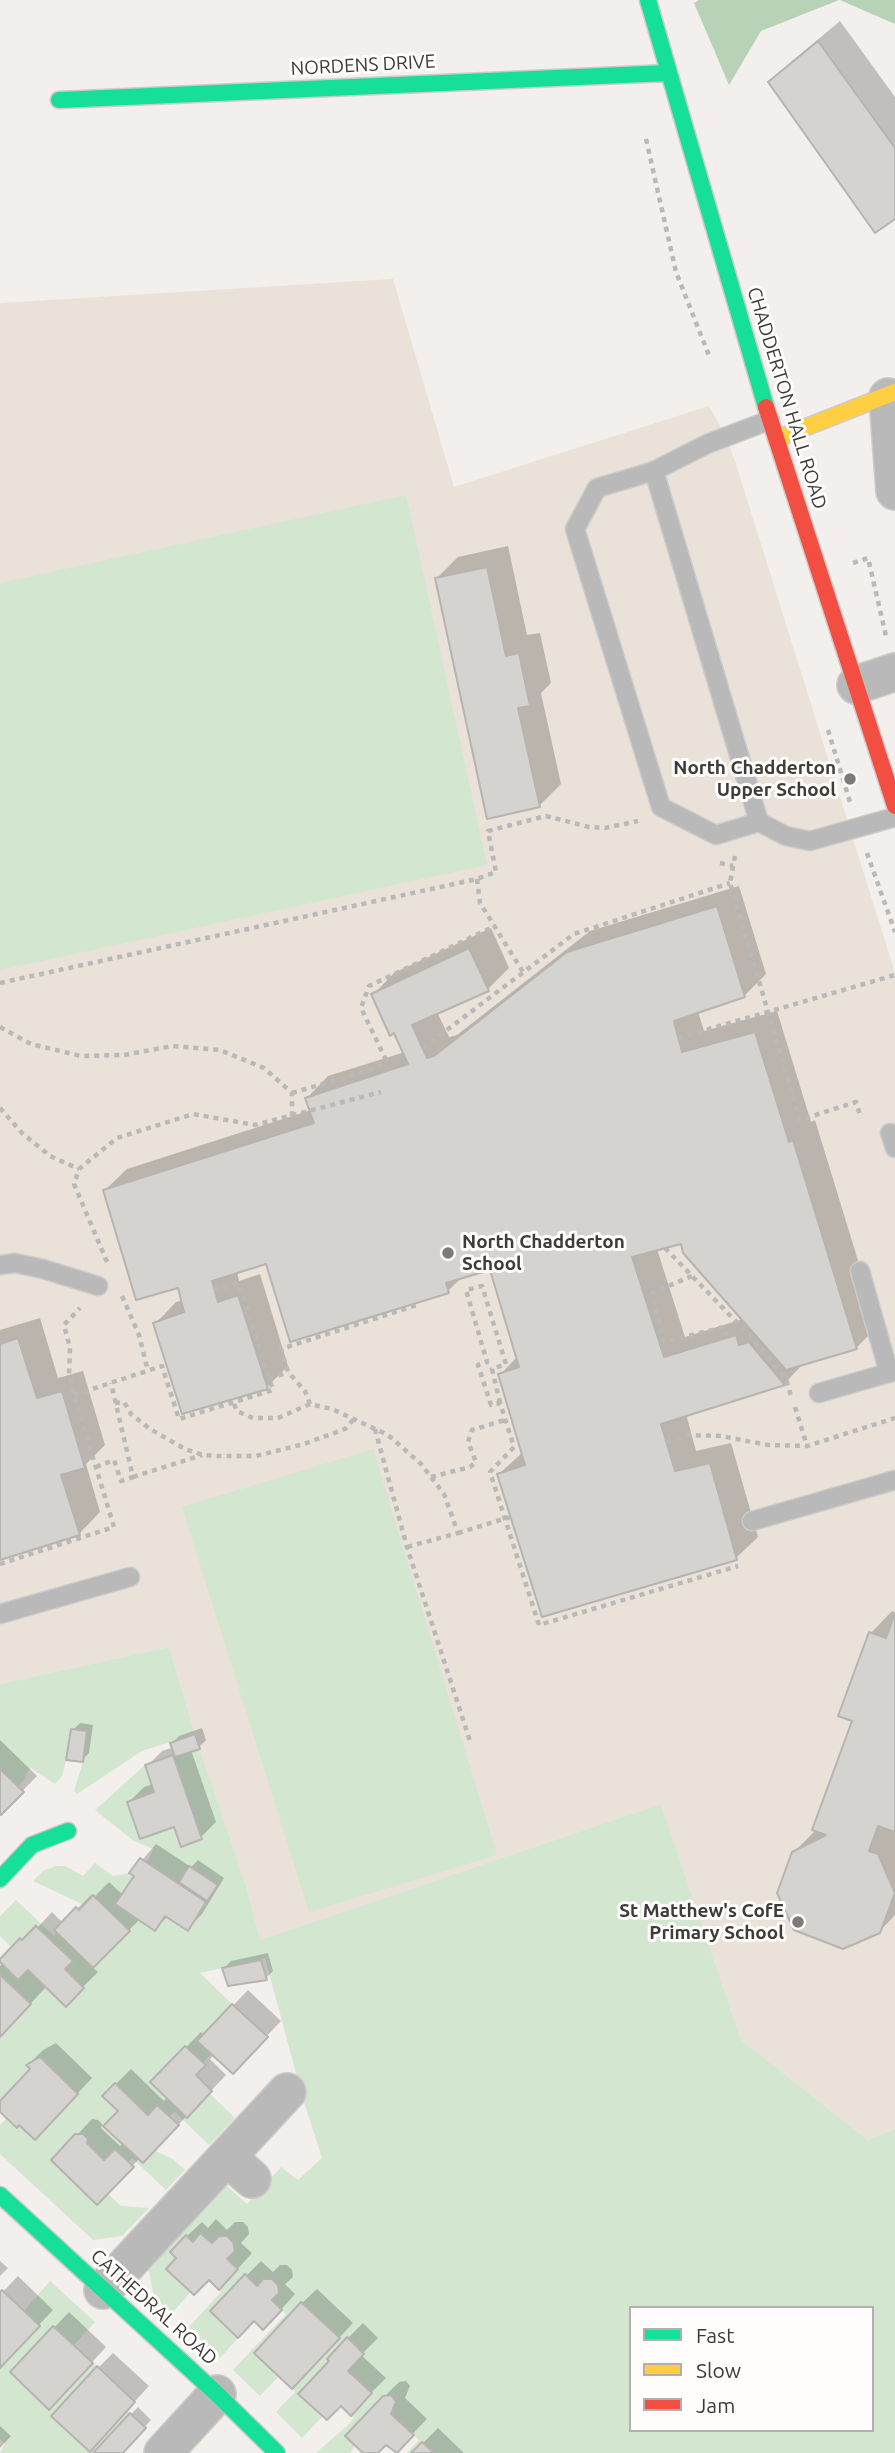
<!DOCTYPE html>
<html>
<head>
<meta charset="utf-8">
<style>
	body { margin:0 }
	#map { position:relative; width:895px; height:2453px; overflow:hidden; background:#f2efec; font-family:Ubuntu,sans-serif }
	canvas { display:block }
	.legend { position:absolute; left:629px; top:2306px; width:245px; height:126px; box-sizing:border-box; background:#fefdfc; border:2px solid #b1b0ae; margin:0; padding:9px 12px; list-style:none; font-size:21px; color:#3e3c39 }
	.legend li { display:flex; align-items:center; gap:14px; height:35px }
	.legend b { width:35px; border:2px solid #b1b0ae }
</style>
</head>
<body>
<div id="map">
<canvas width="895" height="2453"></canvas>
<ul class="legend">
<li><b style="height:9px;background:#16e098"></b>Fast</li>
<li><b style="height:9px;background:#ffcf43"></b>Slow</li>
<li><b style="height:9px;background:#f24e42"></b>Jam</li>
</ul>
</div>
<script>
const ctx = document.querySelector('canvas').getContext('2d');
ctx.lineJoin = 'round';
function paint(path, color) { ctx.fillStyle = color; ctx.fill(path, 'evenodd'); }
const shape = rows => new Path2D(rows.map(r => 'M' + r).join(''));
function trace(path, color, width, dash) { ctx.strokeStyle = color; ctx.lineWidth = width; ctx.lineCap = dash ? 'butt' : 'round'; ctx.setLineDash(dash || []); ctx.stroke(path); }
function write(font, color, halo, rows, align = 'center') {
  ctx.font = font + ' Ubuntu,sans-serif'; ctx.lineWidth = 6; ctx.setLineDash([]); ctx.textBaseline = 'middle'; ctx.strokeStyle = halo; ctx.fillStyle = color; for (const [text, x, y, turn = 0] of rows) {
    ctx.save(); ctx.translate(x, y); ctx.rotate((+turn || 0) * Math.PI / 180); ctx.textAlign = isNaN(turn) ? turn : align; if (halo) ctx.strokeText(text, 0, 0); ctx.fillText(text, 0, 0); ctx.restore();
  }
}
const built = shape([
	[393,279,454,487,709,406,726,437,735,461,895,973,895,2129,868,2140,741,2040,661,1804,260,1940,247,1889,195,1734,169,1647,0,1684,0,303]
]);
const green = shape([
	[406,495,487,865,0,970,0,583],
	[373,1449,497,1855,309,1912,182,1507],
	[169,1647,195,1734,142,1751,77,1794,74,1791,83,1762,66,1760,62,1776,55,1784,31,1768,26,1774,26,1778,18,1786,0,1769,0,1684],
	[200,1749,247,1889,260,1940,661,1804,741,2040,868,2140,895,2129,895,2453,434,2453,422,2442,411,2453,407,2453,419,2440,391,2414,396,2402,390,2395,383,2396,345,2436,355,2446,350,2453,316,2453,348,2425,354,2418,351,2416,372,2394,348,2371,364,2354,346,2337,327,2358,329,2361,299,2393,323,2416,302,2438,276,2412,295,2392,292,2389,339,2338,301,2303,254,2352,279,2376,260,2396,233,2370,286,2314,272,2300,279,2293,278,2285,272,2279,263,2279,257,2286,245,2275,211,2311,238,2338,220,2358,188,2328,221,2292,219,2290,238,2269,227,2259,235,2251,233,2242,227,2236,219,2236,212,2243,200,2233,193,2242,186,2235,170,2252,176,2258,191,2292,172,2313,154,2297,147,2262,216,2186,228,2187,247,2204,281,2167,298,2180,322,2158,303,2099,265,1958,200,1973,232,2004,197,2041,211,2054,203,2063,185,2046,150,2082,186,2117,210,2094,235,2118,209,2145,175,2112,169,2116,157,2105,148,2115,115,2083,102,2096,118,2111,104,2126,143,2163,155,2151,171,2158,185,2170,166,2190,132,2158,128,2162,115,2149,104,2160,87,2143,88,2139,83,2134,75,2134,51,2160,97,2205,108,2194,121,2206,149,2208,122,2236,93,2240,0,2154,0,2125,7,2118,17,2127,19,2125,35,2140,78,2094,40,2057,26,2065,30,2069,0,2101,0,2037,31,2004,0,1975,0,1963,18,1980,28,1970,66,2007,84,1988,65,1969,73,1961,36,1926,11,1947,0,1936,0,1916,16,1900,54,1936,57,1933,93,1968,130,1931,94,1895,84,1905,33,1881,43,1871,56,1866,65,1866,83,1876,95,1863,113,1876,129,1873,134,1876,115,1904,155,1931,165,1916,188,1931,218,1885,189,1867,178,1883,147,1862,153,1849,134,1841,95,1810,145,1765,154,1792,127,1802,140,1838,174,1827,181,1846,202,1839,174,1758],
	[631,2308,872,2308,872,2430,631,2430],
	[50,2281,95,2322,74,2345,53,2326,10,2373,49,2410,93,2363,94,2364,97,2366,51,2416,89,2452,127,2411,130,2413,93,2453,0,2453,5,2444,0,2439,0,2368,40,2327,24,2311]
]);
const forest = shape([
	[699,0,839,0,761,31,729,85,694,3],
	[840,0,895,0,895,24]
]);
const shadow = shape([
	[840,21,895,97,895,217,771,83,792,61],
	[508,546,527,635,540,633,551,683,541,693,561,784,539,806,436,579,458,557],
	[739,886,766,974,744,996,698,1012,704,1031,777,1011,811,1122,815,1120,878,1326,856,1348,804,1363,784,1384,686,1414,696,1451,731,1443,758,1537,736,1558,499,1474,523,1452,500,1375,517,1357,491,1268,463,1276,448,1291,267,1262,237,1272,239,1281,260,1274,288,1366,267,1387,155,1324,176,1302,183,1300,179,1286,105,1190,127,1169,311,1110,307,1098,328,1076,405,1052,373,995,394,973,491,928,509,968,488,989,437,1012,449,1037,457,1035,590,931],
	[682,1242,743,1319,685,1337,657,1249],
	[40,1318,58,1378,83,1371,105,1445,86,1464,100,1512,79,1534,0,1558,0,1330],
	[892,1611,895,1612,895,1915,879,1932,793,1853,816,1830,854,1720,871,1633],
	[80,1723,93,1725,89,1753,82,1760,73,1730],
	[202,1728,206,1740,199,1747,191,1750,216,1822,201,1837,182,1844,175,1824,129,1802,144,1787,153,1784,147,1766,162,1751,174,1747,172,1743,179,1736],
	[0,1740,37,1776,1,1813,0,1812],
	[156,1844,191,1867,198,1860,224,1878,202,1914,187,1929,168,1916,155,1929,140,1919,92,1967,98,1972,66,2004,47,1986,0,2036,0,1966,3,1963,1,1960,36,1924,38,1927,52,1912,63,1923,92,1894,95,1896,109,1882,123,1895,136,1875,132,1872],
	[268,1953,273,1971,266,1978,224,1968,231,1961],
	[248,1990,281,2021,247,2057,214,2055,210,2059,226,2075,158,2146,140,2158,97,2202,77,2135,92,2119,98,2120,102,2124,101,2128,120,2146,124,2142,120,2111,104,2096,131,2069,164,2101,167,2097,152,2082,201,2032,204,2036],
	[56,2043,92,2078,50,2123,0,2109,0,2103,33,2069,28,2065,43,2050],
	[216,2219,227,2230,235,2222,243,2222,248,2227,249,2234,241,2243,252,2253,234,2273,179,2258,187,2236,202,2222,208,2228],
	[0,2261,8,2268,0,2276],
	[261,2261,273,2272,280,2265,287,2265,292,2270,293,2277,285,2284,295,2294,278,2313,246,2276],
	[18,2276,53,2310,0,2366,0,2295],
	[317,2289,353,2323,307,2372,302,2303],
	[69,2312,106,2347,64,2393,12,2372],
	[363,2323,378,2338,361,2355,386,2378,366,2398,332,2360,348,2338],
	[113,2353,149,2386,104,2435,98,2368],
	[406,2381,410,2386,405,2398,427,2419,395,2452,386,2443,376,2453,365,2453,384,2397,399,2382],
	[138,2407,151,2420,121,2453,95,2453],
	[0,2426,11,2436,0,2448],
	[438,2428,464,2453,413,2453]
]);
const building = shape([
	[818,41,895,148,895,219,875,233,768,82,818,41],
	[487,567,506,656,519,653,530,706,518,708,540,807,487,819,435,578,487,567],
	[717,906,745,997,674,1021,682,1052,755,1032,789,1142,793,1140,857,1349,786,1370,683,1253,681,1244,632,1257,664,1357,736,1335,739,1345,749,1342,785,1385,661,1424,675,1471,710,1463,737,1560,542,1617,497,1474,525,1465,498,1374,519,1367,490,1270,446,1283,449,1293,290,1342,266,1264,212,1281,218,1302,238,1295,268,1389,182,1414,153,1323,184,1312,178,1288,136,1300,103,1190,314,1123,305,1098,408,1064,394,1033,390,1036,371,994,469,948,489,991,412,1025,427,1058,434,1056,567,952,717,906],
	[18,1338,37,1398,62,1391,85,1468,61,1475,80,1535,0,1560,0,1344,18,1338],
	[895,1613,895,1832,878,1826,869,1851,878,1854,895,1893,880,1933,843,1949,794,1930,777,1893,792,1852,826,1835,812,1830,852,1721,838,1716,869,1632,886,1638,895,1613],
	[71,1729,87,1731,83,1762,66,1760,71,1729],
	[195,1734,200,1749,175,1757,170,1743,195,1734],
	[173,1755,202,1839,181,1847,174,1827,140,1839,127,1802,154,1792,145,1765,173,1755],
	[0,1769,24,1792,1,1815,0,1814,0,1769],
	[140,1858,206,1902,188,1931,165,1916,155,1931,115,1904,134,1876,129,1873,140,1858],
	[189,1866,218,1885,207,1901,179,1882,189,1866],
	[93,1895,130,1931,93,1968,54,1930,76,1907,79,1910,93,1895],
	[36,1926,73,1961,65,1969,84,1988,66,2007,28,1970,18,1980,0,1962,0,1959,20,1938,22,1940,36,1926],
	[261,1960,267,1980,228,1986,222,1968,261,1960],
	[0,1975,31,2004,0,2037,0,1975],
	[232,2004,268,2037,233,2074,197,2041,232,2004],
	[185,2046,206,2065,196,2075,212,2091,187,2118,150,2082,185,2046],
	[40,2057,78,2094,35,2140,19,2125,17,2128,0,2112,0,2101,30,2069,26,2065,40,2057],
	[115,2083,148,2115,157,2105,179,2125,143,2163,103,2126,118,2111,102,2096,115,2083],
	[75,2134,83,2134,88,2139,87,2143,104,2160,115,2149,134,2167,97,2205,51,2160,75,2134],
	[200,2233,212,2243,219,2236,227,2236,233,2242,235,2251,227,2259,238,2269,219,2290,209,2280,194,2295,166,2269,176,2258,170,2252,186,2235,193,2242,200,2233],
	[245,2274,257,2286,263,2279,272,2279,278,2285,279,2293,272,2300,282,2310,263,2330,254,2321,238,2338,210,2311,245,2274],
	[2,2290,40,2326,0,2368,0,2292,2,2290],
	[301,2302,340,2338,292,2389,254,2353,301,2302],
	[53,2326,93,2363,49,2410,10,2372,53,2326],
	[347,2337,364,2354,348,2371,372,2393,351,2416,341,2406,327,2420,298,2394,329,2361,327,2359,347,2337],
	[97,2366,135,2402,90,2452,51,2416,97,2366],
	[391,2395,396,2402,391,2414,414,2435,397,2453,386,2445,378,2453,363,2453,345,2436,383,2396,391,2395],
	[130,2413,146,2428,123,2453,93,2453,130,2413],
	[422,2442,434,2453,411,2453,422,2442]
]);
const path = shape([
	[646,139,676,272,710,358],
	[853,563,868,558,886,636],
	[828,730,850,802],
	[867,853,895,932],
	[735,856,730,883,800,1120,856,1102,861,1118],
	[720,863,733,866],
	[477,879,480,903,523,972],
	[0,983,477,879,496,872,488,831,546,816,589,827,605,828,638,821],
	[0,1027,31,1044,81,1056,124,1055,172,1046,220,1050,264,1068,292,1093,292,1116],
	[678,1038,895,975],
	[423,1048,574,934,730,883],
	[292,1093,370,1070,386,1060,361,1008,369,986,495,926],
	[0,1108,22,1133,50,1156,79,1169],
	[665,1248,750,1336,786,1379,791,1396],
	[107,1262,74,1184,79,1169,117,1138,193,1114,255,1125,381,1092],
	[692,1276,652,1293,664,1342,724,1327,727,1337],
	[122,1296,139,1335,148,1371],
	[269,1379,288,1372],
	[74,1395,162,1366,179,1419,273,1390,239,1283,214,1290],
	[115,1403,124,1402,131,1414,150,1429,185,1449,203,1455,217,1456,256,1456,304,1444,345,1429,354,1419],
	[500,1403,492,1369,506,1364,482,1286,466,1290,487,1362,478,1365,491,1405,500,1403,514,1447,490,1472,539,1625,738,1566],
	[234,1404,237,1411,253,1418,278,1418,310,1404,332,1409,388,1435,421,1464,444,1494,458,1533,407,1547],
	[310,1404,305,1391,288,1372,281,1349,420,1304],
	[795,1407,807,1446],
	[375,1429,407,1547,470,1741],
	[667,1442,688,1435,721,1436,768,1445,807,1446,895,1418],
	[96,1467,114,1460,121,1481,133,1477,111,1383],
	[133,1477,202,1455],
	[431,1477,470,1467,476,1462,468,1442,472,1430,505,1420],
	[0,1564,114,1527,74,1395,69,1374,70,1348,64,1325,80,1308]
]);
const lane = shape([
	[770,420,707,444,654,471,759,822,786,836,810,841,895,817],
	[654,471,597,488,575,529,661,807,716,835,759,822],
	[890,1133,895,1148],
	[0,1265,15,1263,43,1269,98,1286],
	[860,1271,889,1373],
	[819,1393,895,1371],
	[752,1521,895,1480],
	[0,1614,130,1577]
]);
const street = shape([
	[888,397,895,491],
	[856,685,895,672],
	[227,2157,252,2179],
	[103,2290,287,2092],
	[163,2453,217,2394]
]);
const fast = shape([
	[648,0,766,407],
	[59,100,668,73],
	[0,1879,32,1845,68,1831],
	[0,2195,217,2394,277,2453]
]);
const slow = shape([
	[776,439,895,392]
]);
const jam = shape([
	[766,407,895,806]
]);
const pathBridge = shape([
	[458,1533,510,1517]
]);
const markers = [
	[850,779,7,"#7d7b78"],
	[448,1253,7,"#7d7b78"],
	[798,1922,7,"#7d7b78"]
];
const streetNames = [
	["NORDENS DRIVE",363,65,-3],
	["CHADDERTON HALL ROAD",787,398,73],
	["CATHEDRAL ROAD",154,2307,42]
];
const poiNames = [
	["North Chadderton",836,768],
	["Upper School",836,790],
	["North Chadderton",462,1242,"left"],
	["School",462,1264,"left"],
	["St Matthew's CofE",784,1911],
	["Primary School",784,1933]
];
paint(built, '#eae1d9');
paint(green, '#d3e6d0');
paint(forest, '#b7d2b6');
paint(shadow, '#0003');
paint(building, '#d5d3d0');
trace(building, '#b6b3b1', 2);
trace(lane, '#cdcbc9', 21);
trace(street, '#cdcbc9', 40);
trace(fast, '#cdcbc9', 19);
trace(slow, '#cdcbc9', 19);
trace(jam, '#cdcbc9', 19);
trace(path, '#b9b9b7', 4.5, [5, 5]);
trace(lane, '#b9b9b9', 18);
trace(street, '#b9b9b9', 37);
trace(fast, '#16e098', 16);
trace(slow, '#ffcf43', 16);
trace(jam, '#f24e42', 16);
trace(pathBridge, '#b9b9b7', 4.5, [5, 5]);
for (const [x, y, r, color] of markers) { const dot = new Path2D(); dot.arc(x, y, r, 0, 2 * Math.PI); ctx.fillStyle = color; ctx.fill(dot); trace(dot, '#fefdfc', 2.5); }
write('19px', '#3e3c39', '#fefdfc', streetNames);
write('bold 19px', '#3e3c39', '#fefdfc', poiNames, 'right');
</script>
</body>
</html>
